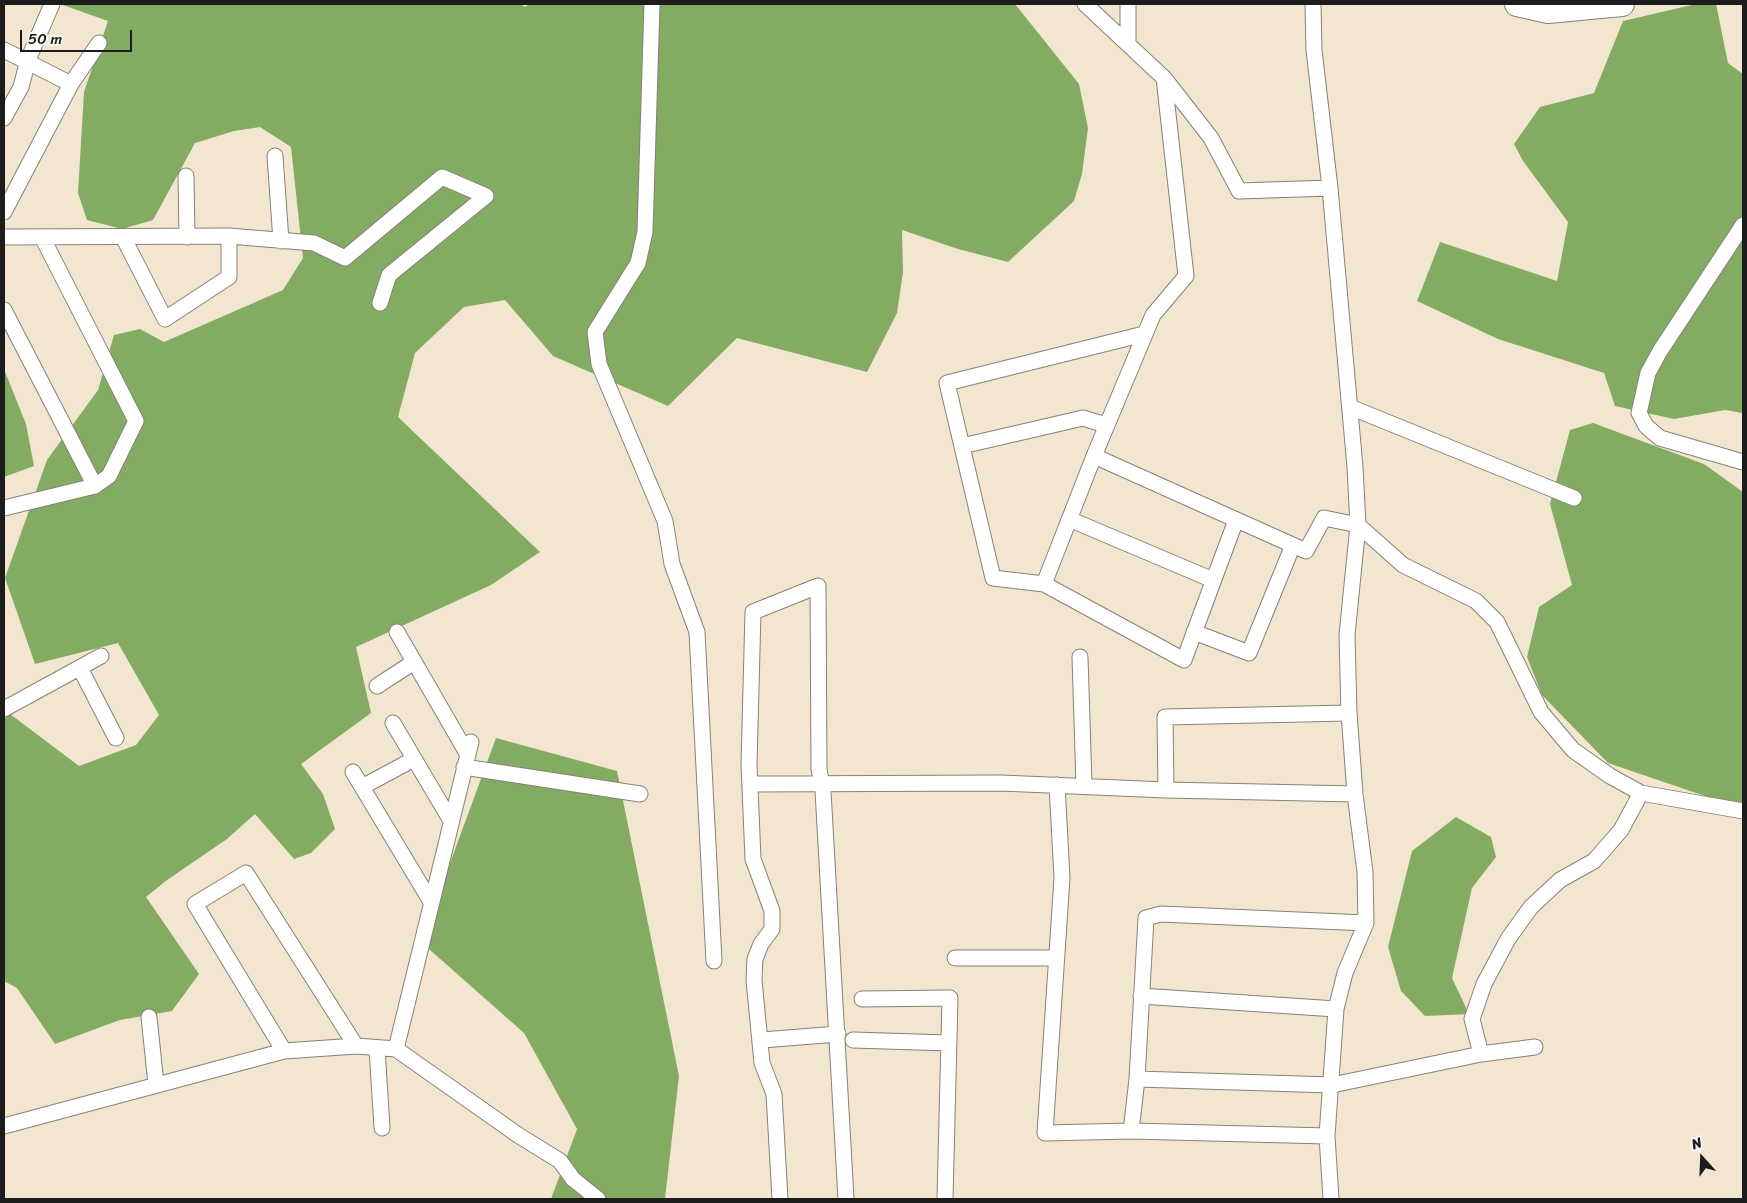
<!DOCTYPE html>
<html>
<head>
<meta charset="utf-8">
<style>
	body { margin:0 }
	#map { position:relative; width:1747px; height:1203px; overflow:hidden; background:#f2e6d0; font-family:Sriracha,sans-serif }
	canvas { display:block }
	.frame { position:absolute; inset:0; border:5px solid #1c1c1c; pointer-events:none }
	.north { position:absolute; left:1677px; top:1133px; width:50px; height:50px; -webkit-text-stroke:4px #f6f6f2; paint-order:stroke; rotate:340deg; font-size:14px; font-weight:700; line-height:20px; text-align:center; color:#1c1c1c }
	.north::after { content:''; display:block; margin:auto; width:18px; height:22px; background:#1c1c1c; clip-path:polygon(50% 0,100% 100%,50% 72%,0 100%) }
	.scale { position:absolute; left:20px; top:30px; width:112px; height:22px; box-sizing:border-box; border:2px solid #1c1c1c; border-top:0; padding-left:6px; font-size:15px; line-height:18px; white-space:nowrap; color:#1c1c1c; -webkit-text-stroke:4px #f6f6f2; paint-order:stroke }
</style>
</head>
<body>
<div id="map">
<canvas width="1747" height="1203"></canvas>
<div class="frame"></div>
<div class="north">N</div>
<div class="scale">50 m</div>
</div>
<script>
const ctx = document.querySelector('canvas').getContext('2d');
ctx.lineJoin = 'round';
function paint(path, color) { ctx.fillStyle = color; ctx.fill(path, 'evenodd'); }
const shape = rows => new Path2D(rows.map(r => 'M' + r).join(''));
function trace(path, color, width, dash) { ctx.strokeStyle = color; ctx.lineWidth = width; ctx.lineCap = dash ? 'butt' : 'round'; ctx.setLineDash(dash || []); ctx.stroke(path); }
const forest = shape([
	[60,4,522,4,524,7,530,4,1015,4,1079,84,1088,128,1082,174,1074,201,1008,262,958,249,902,230,903,272,897,313,867,372,737,338,668,406,553,356,505,300,464,307,415,353,398,417,540,552,491,585,356,647,371,713,301,764,323,794,335,829,311,853,294,859,255,814,227,839,167,880,146,897,199,974,172,1011,120,1020,55,1044,17,988,4,981,4,713,6,711,79,766,136,745,159,715,118,643,35,664,5,578,47,460,98,390,114,335,140,329,164,342,283,290,303,258,291,147,260,127,234,131,195,143,153,220,122,229,87,220,78,193,84,92,108,21],
	[1696,4,1716,4,1728,63,1743,74,1743,413,1725,410,1674,419,1615,406,1604,373,1498,339,1417,301,1440,242,1557,281,1568,222,1523,161,1514,144,1540,107,1594,93,1623,21],
	[4,369,26,424,34,466,4,477],
	[1593,423,1704,464,1743,492,1743,803,1708,797,1608,763,1542,695,1527,657,1539,607,1572,585,1550,504,1570,430],
	[496,738,617,771,679,1076,665,1199,551,1199,577,1129,524,1033,421,942],
	[1456,817,1491,837,1496,857,1472,888,1452,978,1469,1014,1425,1016,1401,991,1388,947,1412,851]
]);
const minor = shape([
	[652,4,645,232,638,263,595,332,599,364,665,521,672,564,697,632,714,961],
	[1128,4,1128,44],
	[1313,4,1314,50,1330,188,1355,467,1358,525,1347,635,1349,713,1355,794,1365,872,1366,923,1345,973,1336,1009,1327,1136,1331,1199],
	[4,50,71,84],
	[1165,79,1211,138,1239,191,1330,188],
	[4,118,21,87,28,60,52,4],
	[275,156,281,241],
	[186,176,187,237],
	[4,212,71,84,99,43],
	[1743,225,1660,351,1648,373,1639,413,1646,426,1660,438,1743,462],
	[4,237,229,236,314,243,345,258,442,177,486,196,389,275,380,303],
	[123,237,165,319,229,277,229,236],
	[4,310,95,486],
	[1144,334,947,383,993,578,1044,584,1184,660,1236,520],
	[1350,407,1574,498],
	[962,446,1083,418,1106,425],
	[1094,456,1306,551,1324,518,1358,525,1403,565,1476,601,1497,622,1541,712,1573,750,1610,776,1641,793,1743,811],
	[4,508,95,486,109,476,136,421,42,237],
	[1069,519,1213,580],
	[1044,584,1094,456,1153,315,1186,276,1164,78,1085,4],
	[397,632,468,755],
	[1194,632,1249,653,1293,545],
	[1080,657,1084,785],
	[80,668,116,738],
	[377,686,414,662],
	[4,709,101,656],
	[393,723,451,821],
	[464,767,640,794],
	[353,772,431,902],
	[750,784,1001,783,1166,790,1355,794],
	[1057,785,1062,878,1045,1133,1131,1131,1327,1136],
	[362,787,414,759],
	[1166,790,1165,717,1349,713],
	[955,958,1056,958],
	[1141,996,1336,1009],
	[862,999,950,998,945,1199],
	[149,1017,156,1084],
	[762,1040,838,1034],
	[853,1040,949,1043],
	[377,1048,382,1128],
	[396,1049,518,1135,560,1161,573,1179,598,1199],
	[284,1051,195,904,246,873,356,1046],
	[1481,1054,1472,1019,1484,984,1508,939,1531,907,1560,880,1594,861,1621,830,1641,793],
	[1137,1079,1332,1085,1481,1054,1535,1047],
	[4,1126,284,1051,356,1046,396,1049,471,742],
	[1131,1131,1137,1079,1146,918,1161,914,1366,923],
	[780,1199,774,1094,762,1063,754,980,755,959,761,944,772,929,772,911,753,859,749,764,753,612,818,586,819,769,823,791,846,1199]
]);
const primary = shape([
	[1517,4,1548,11,1622,4]
]);
paint(forest, '#83ac62');
trace(minor, '#878176', 17);
trace(primary, '#878176', 26);
trace(minor, '#fff', 15);
trace(primary, '#fff', 24);
</script>
</body>
</html>
